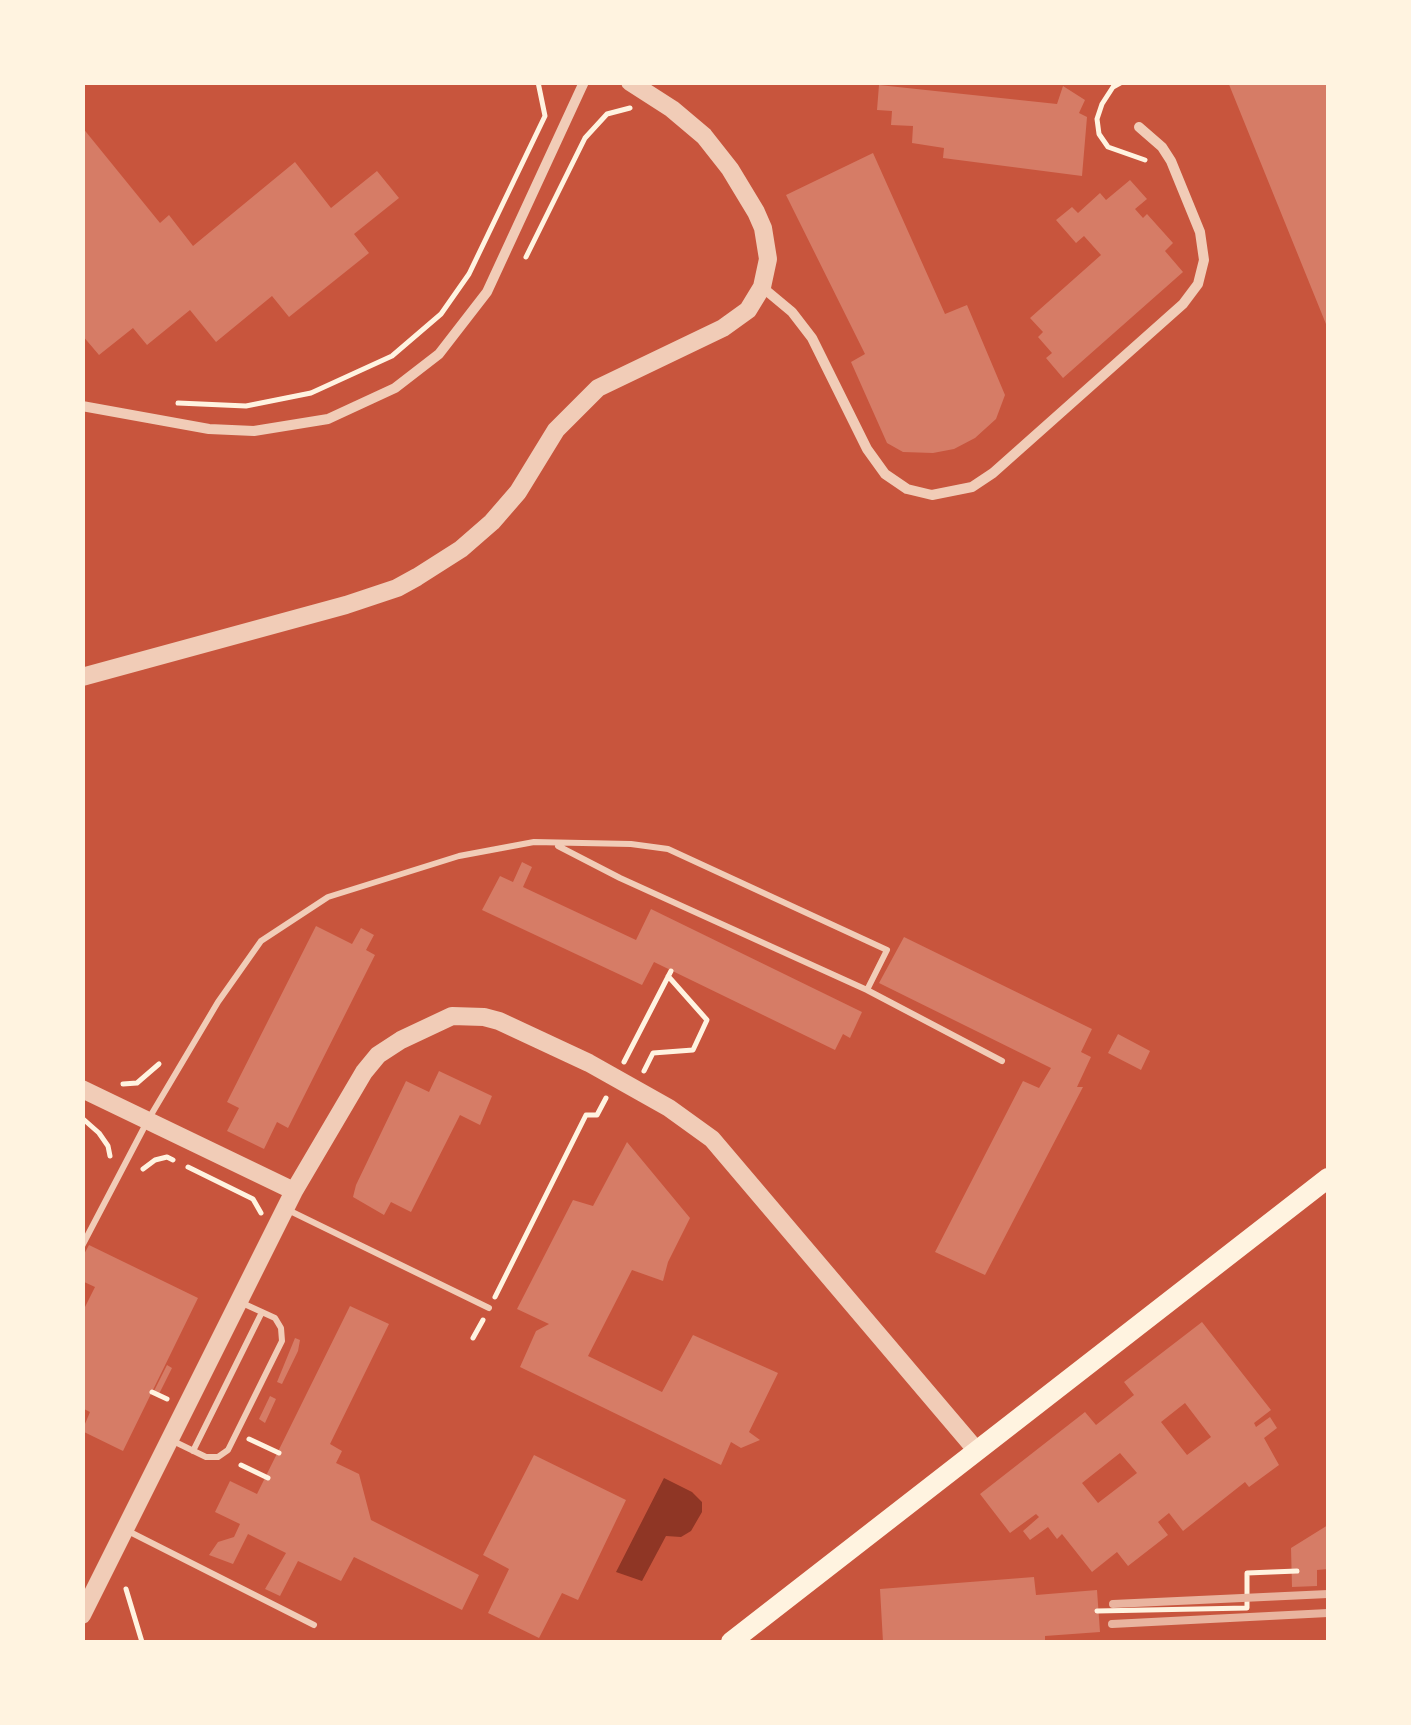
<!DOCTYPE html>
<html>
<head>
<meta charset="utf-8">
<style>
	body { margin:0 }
	#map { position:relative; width:1411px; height:1725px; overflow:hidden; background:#c8553d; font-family:"Exo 2",sans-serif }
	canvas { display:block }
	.frame { position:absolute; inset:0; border:85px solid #fff3e0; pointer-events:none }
</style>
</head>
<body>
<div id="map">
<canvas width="1411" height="1725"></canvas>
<div class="frame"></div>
</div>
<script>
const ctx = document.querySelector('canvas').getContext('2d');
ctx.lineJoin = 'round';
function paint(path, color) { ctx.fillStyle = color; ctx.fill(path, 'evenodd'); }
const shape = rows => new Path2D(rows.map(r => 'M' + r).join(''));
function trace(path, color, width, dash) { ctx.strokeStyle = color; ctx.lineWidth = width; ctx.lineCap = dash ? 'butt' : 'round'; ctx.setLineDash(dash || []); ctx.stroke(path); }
const water = shape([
	[664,1478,692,1492,702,1502,702,1512,691,1531,681,1537,666,1536,642,1581,616,1572]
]);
const building = shape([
	[1228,82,1328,82,1328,329],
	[879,85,1057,104,1063,86,1085,100,1079,113,1087,117,1082,176,943,158,944,148,912,143,913,126,891,125,892,111,877,110],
	[82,127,160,223,169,215,193,246,295,162,331,208,377,171,399,198,354,234,369,253,289,317,272,296,216,342,190,310,147,345,133,328,99,355,82,335],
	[873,153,945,314,967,305,1005,395,996,419,975,438,954,449,933,453,903,452,887,443,851,362,865,354,786,195],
	[1130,180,1147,199,1135,209,1143,218,1147,214,1173,243,1165,251,1183,272,1063,378,1046,358,1052,353,1038,337,1043,332,1030,318,1101,255,1084,236,1076,243,1056,220,1072,207,1078,213,1100,193,1106,200],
	[522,862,532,867,523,887,636,940,651,909,862,1012,850,1038,843,1034,835,1050,654,962,642,985,482,910,500,876,513,882],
	[316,926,352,944,361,928,374,935,366,950,375,955,288,1128,277,1122,264,1149,227,1131,239,1108,227,1102],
	[904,937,1092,1029,1081,1052,1091,1057,1077,1087,1083,1087,985,1275,935,1252,1023,1081,1039,1088,1051,1068,879,983],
	[1118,1034,1150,1051,1141,1070,1108,1053],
	[439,1071,492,1096,480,1125,460,1115,411,1212,391,1202,384,1215,353,1197,356,1185,406,1081,429,1092],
	[627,1142,690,1218,668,1262,663,1281,632,1270,588,1356,662,1392,693,1335,778,1373,749,1432,760,1440,741,1448,731,1442,721,1465,520,1367,536,1331,549,1324,517,1309,573,1200,593,1206],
	[89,1245,198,1298,123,1451,82,1431,90,1412,82,1408,82,1313,95,1287,82,1281,82,1258],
	[350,1306,389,1324,330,1444,342,1451,336,1463,359,1474,371,1520,479,1575,462,1610,354,1557,341,1581,298,1561,280,1596,265,1589,286,1553,248,1534,233,1564,209,1555,218,1542,234,1537,240,1524,215,1512,230,1481,257,1494],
	[1202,1322,1271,1410,1254,1423,1256,1427,1270,1417,1277,1428,1264,1438,1279,1465,1249,1487,1245,1482,1183,1531,1169,1513,1158,1522,1168,1535,1128,1566,1117,1552,1092,1572,1062,1534,1057,1539,1048,1527,1030,1540,1023,1531,1039,1517,1036,1514,1010,1533,980,1494,1085,1412,1096,1425,1134,1395,1124,1382],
	[1185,1403,1211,1437,1187,1455,1161,1422],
	[1120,1453,1137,1473,1098,1503,1082,1483],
	[295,1338,300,1340,298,1351,282,1384,277,1382],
	[167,1365,172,1368,159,1394,154,1391],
	[270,1396,276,1399,265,1423,259,1419],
	[534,1455,626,1500,578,1600,562,1593,539,1638,488,1613,509,1569,483,1555],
	[1328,1525,1328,1569,1317,1570,1317,1586,1292,1587,1291,1548],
	[1034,1577,1036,1595,1097,1590,1100,1632,1045,1636,1045,1642,883,1642,880,1589]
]);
const path = shape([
	[1122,82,1113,87,1102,104,1097,119,1099,134,1108,147,1145,160],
	[526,257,585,138,607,114,630,108],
	[178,403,246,406,311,393,392,356,441,314,469,274,545,116,538,82],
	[624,1062,671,971],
	[644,1071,653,1053,693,1050,707,1020,668,976],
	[123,1084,137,1083,159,1064],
	[82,1118,99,1133,108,1146,110,1156],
	[188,1167,253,1199,261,1213],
	[143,1169,155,1160,167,1157,173,1160],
	[495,1297,586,1115,597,1115,606,1098],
	[473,1338,483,1320],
	[152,1392,167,1399],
	[249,1439,279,1453],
	[241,1465,268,1478],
	[126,1589,142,1642],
	[1097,1611,1247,1608,1247,1573,1297,1571]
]);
const service = shape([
	[558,846,620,878,867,990,1002,1061],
	[286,1209,489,1308],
	[82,1246,148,1120,218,1002,261,941,328,897,459,856,534,842,631,844,668,849,887,950,867,990],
	[171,1440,206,1457,218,1457,228,1450,282,1341,281,1328,275,1318,240,1302],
	[193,1451,262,1312],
	[126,1530,314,1625]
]);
const minor = shape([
	[762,287,792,312,812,338,867,449,885,474,907,489,932,495,972,487,993,473,1183,304,1198,284,1204,260,1200,232,1171,161,1162,147,1139,127],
	[82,406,209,429,254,431,328,419,395,388,439,354,487,292,584,82]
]);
const tertiary = shape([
	[82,677,346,605,397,588,417,577,461,549,492,522,518,492,556,430,598,388,723,328,748,310,762,287,768,259,763,228,756,212,730,169,704,136,672,109,630,82],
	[82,1089,294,1191],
	[82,1615,294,1191,364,1072,378,1055,401,1040,452,1016,484,1017,499,1021,589,1063,669,1108,712,1139,977,1451]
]);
const secondary = shape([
	[731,1642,1328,1178]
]);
const rail = shape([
	[1113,1604,1328,1594],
	[1112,1624,1328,1613]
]);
paint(water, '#8f3625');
paint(building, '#d67c66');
trace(path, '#fff3e0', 5);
trace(service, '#f1ccb7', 6);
trace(minor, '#f1ccb7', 10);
trace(tertiary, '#f1ccb7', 18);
trace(secondary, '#fff3e0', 20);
trace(rail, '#e9b49f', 8);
</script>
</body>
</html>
